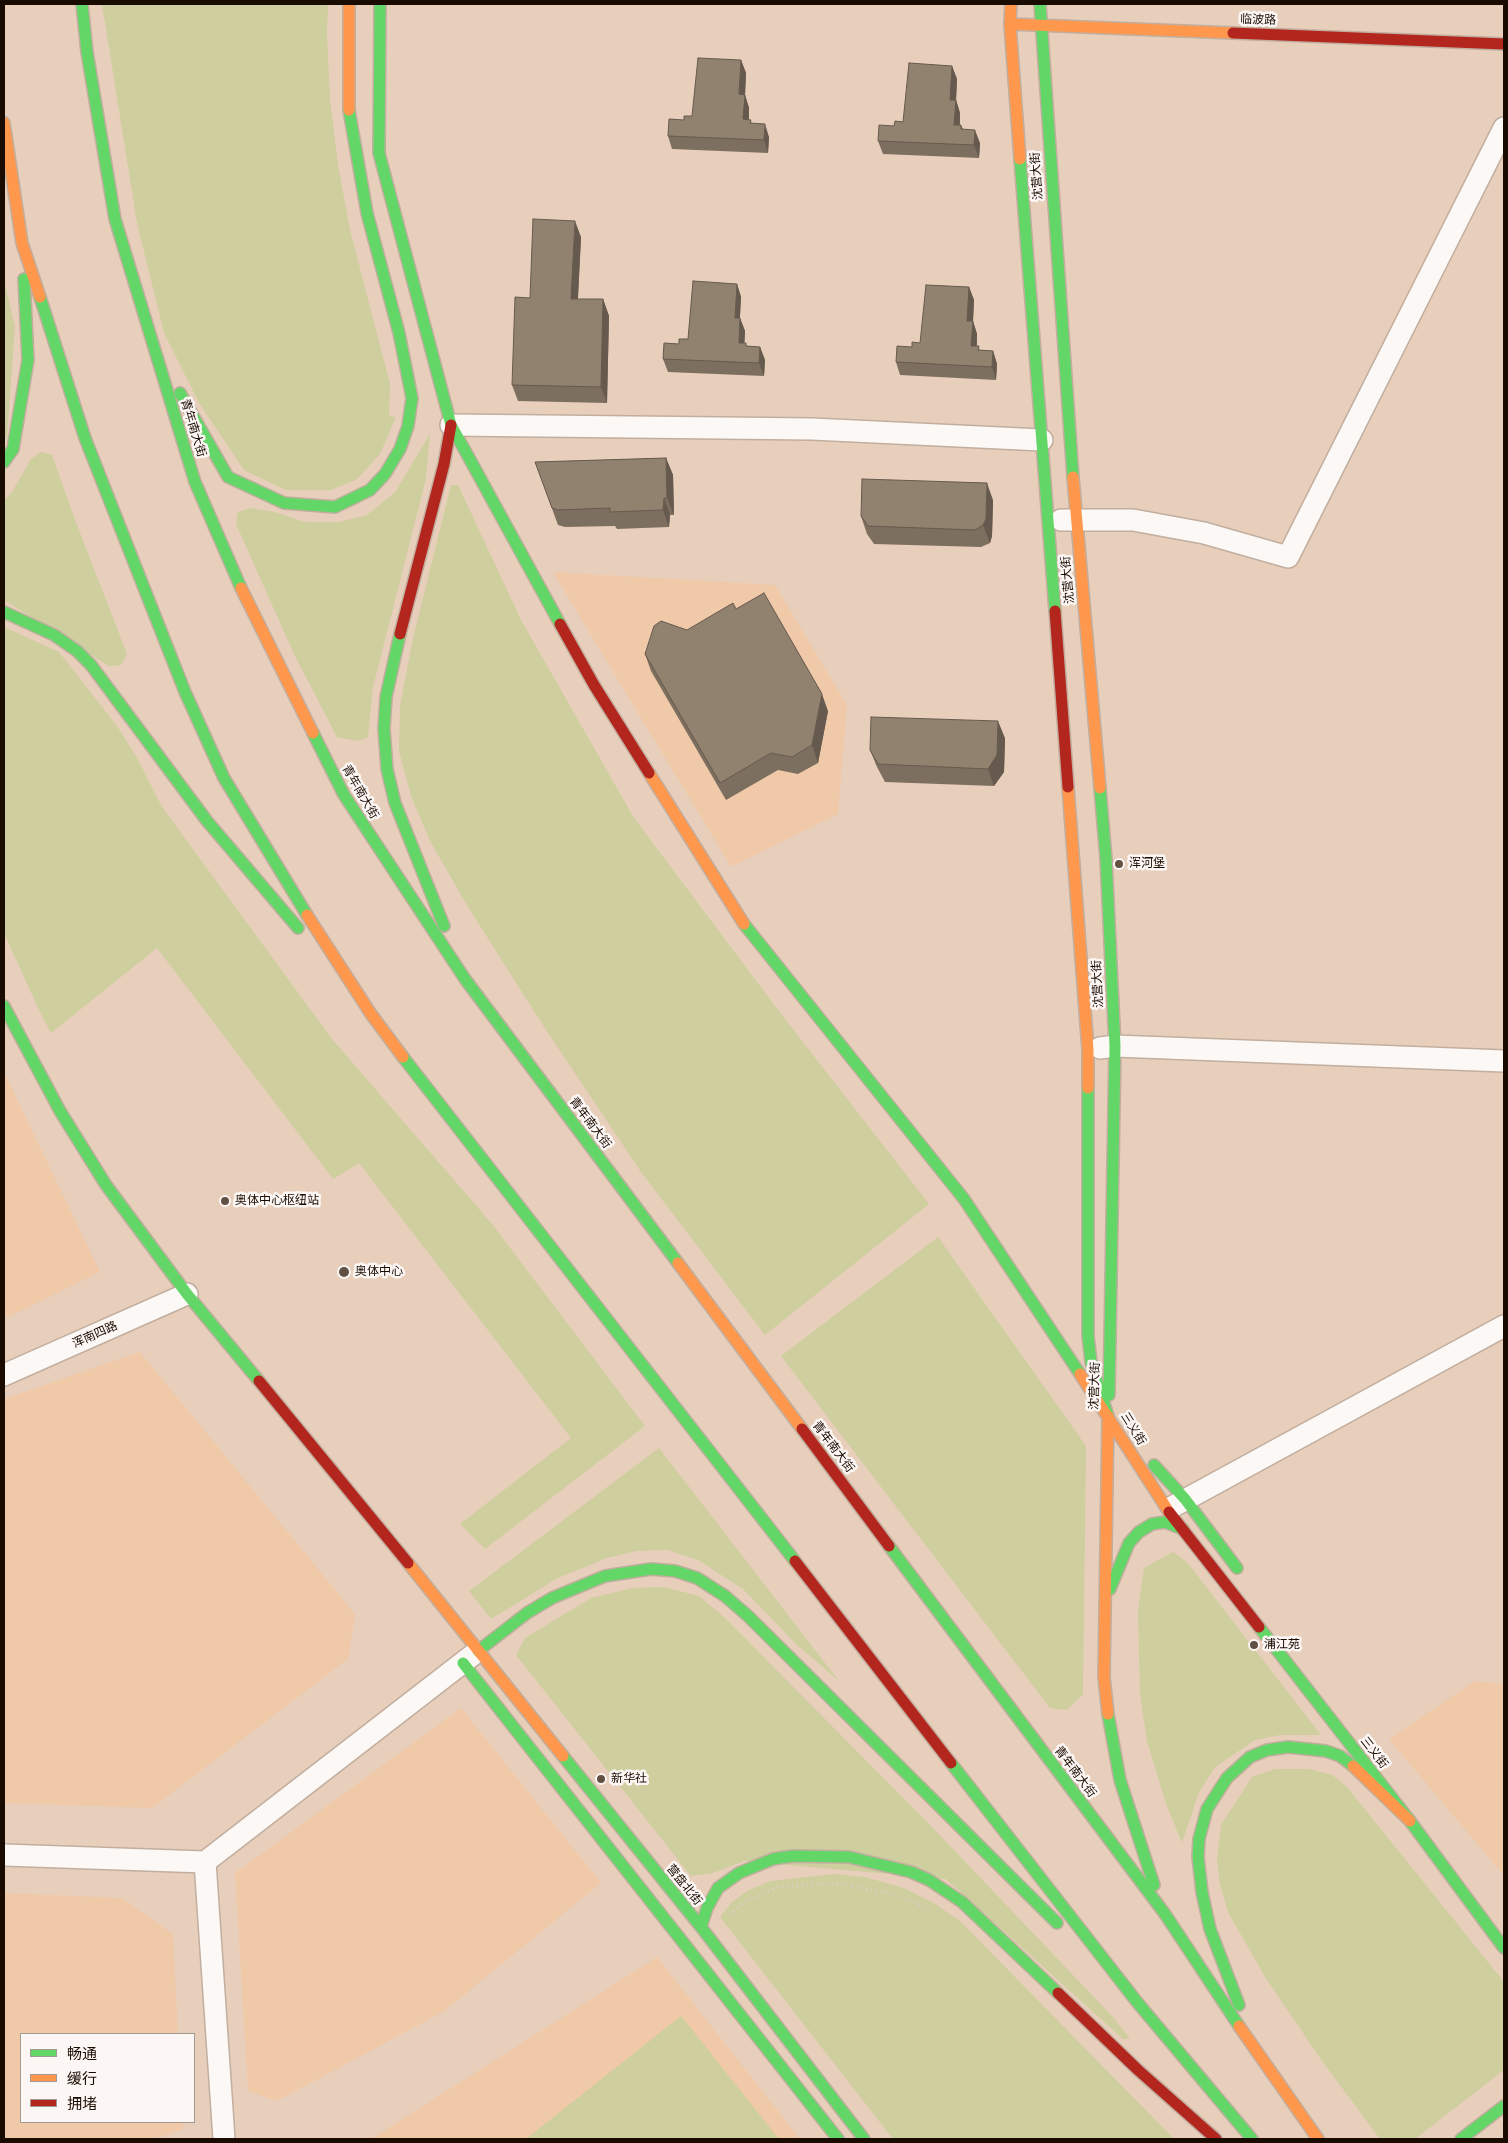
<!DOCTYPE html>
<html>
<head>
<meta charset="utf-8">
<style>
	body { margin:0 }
	#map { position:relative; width:1508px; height:2143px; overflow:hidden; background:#e8cfbb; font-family:"Fira Sans","Noto Sans SC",sans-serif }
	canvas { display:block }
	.frame { position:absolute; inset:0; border:5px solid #1a0b01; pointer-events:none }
	.legend { position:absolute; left:20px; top:2033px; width:175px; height:90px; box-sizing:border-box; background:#fcf7f4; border:1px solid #a29993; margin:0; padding:6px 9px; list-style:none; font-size:15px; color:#1a0b01 }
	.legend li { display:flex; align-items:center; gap:10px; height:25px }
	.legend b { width:25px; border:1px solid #a29993 }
</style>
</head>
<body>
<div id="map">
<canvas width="1508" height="2143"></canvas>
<div class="frame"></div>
<ul class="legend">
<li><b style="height:6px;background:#63d668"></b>畅通</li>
<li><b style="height:6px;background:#ff974d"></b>缓行</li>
<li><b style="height:6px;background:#b3261e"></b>拥堵</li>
</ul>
</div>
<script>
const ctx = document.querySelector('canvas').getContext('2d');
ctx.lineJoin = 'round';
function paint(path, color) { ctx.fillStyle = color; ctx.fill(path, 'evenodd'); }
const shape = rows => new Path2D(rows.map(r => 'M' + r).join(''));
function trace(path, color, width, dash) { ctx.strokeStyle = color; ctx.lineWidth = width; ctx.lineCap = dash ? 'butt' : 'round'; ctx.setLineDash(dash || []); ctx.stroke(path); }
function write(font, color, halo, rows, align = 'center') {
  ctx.font = font + ' "Fira Sans","Noto Sans SC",sans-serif'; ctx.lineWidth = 5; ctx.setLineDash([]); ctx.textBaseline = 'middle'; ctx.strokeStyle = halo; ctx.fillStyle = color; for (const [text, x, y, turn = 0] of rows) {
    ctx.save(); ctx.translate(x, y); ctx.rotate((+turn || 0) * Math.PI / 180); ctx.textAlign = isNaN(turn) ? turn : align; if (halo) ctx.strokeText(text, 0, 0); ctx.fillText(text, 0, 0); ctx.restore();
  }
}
const built = shape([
	[553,572,775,585,847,705,838,814,731,867],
	[4,1072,100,1272,4,1319],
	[140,1352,355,1614,348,1659,152,1808,4,1803,4,1399],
	[1475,1681,1504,1684,1504,1876,1389,1739],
	[461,1708,601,1883,443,2012,277,2101,248,2091,235,1873],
	[4,1893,122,1898,173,1934,178,2034,21,2034,21,2122,183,2122,183,2129,154,2139,4,2139],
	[657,1957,800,2139,371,2139]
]);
const green = shape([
	[102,4,328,4,327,34,330,99,338,165,350,230,390,384,389,416,396,417,380,454,356,480,331,490,286,490,244,470,199,403,164,333,137,223],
	[4,280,15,327,7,437,4,441],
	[430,434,426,479,373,687,368,737,358,741,337,737,294,654,236,524,238,512,250,508,275,512,305,522,339,522,367,515,395,492],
	[41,452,52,455,72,512,127,654,121,665,109,666,4,600,4,500,12,492,31,459],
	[451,485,458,485,521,620,634,818,778,1010,929,1204,765,1335,641,1172,546,1030,468,907,430,841,411,796,399,751,400,706,413,638],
	[4,627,59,652,117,726,136,756,162,807,332,1039,492,1224,645,1426,485,1549,460,1524,571,1438,359,1163,333,1179,157,948,51,1033,39,1010,4,933],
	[938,1237,1086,1446,1083,1694,1067,1710,1050,1708,781,1356],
	[659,1448,839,1681,797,1645,743,1589,698,1560,667,1550,637,1551,607,1558,556,1579,491,1619,469,1591],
	[1173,1552,1187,1562,1321,1735,1280,1735,1255,1740,1215,1767,1199,1792,1182,1843,1165,1801,1147,1741,1140,1694,1138,1612,1144,1568],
	[664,1587,699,1596,724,1617,932,1827,1113,2017,1130,2039,1123,2039,946,1879,744,1861,713,1873,691,1876,516,1655,525,1638,591,1598,633,1588],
	[1275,1769,1309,1769,1332,1775,1347,1787,1504,1982,1504,2070,1415,2139,1380,2139,1322,2061,1265,1977,1228,1912,1220,1884,1217,1858,1221,1825,1252,1777],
	[835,1874,865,1877,904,1888,937,1905,961,1922,1174,2139,893,2139,720,1917,732,1902,749,1890,770,1881],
	[681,2016,779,2139,526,2139]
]);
const path = shape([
	[979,1182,1065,1077],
	[772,1345,947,1212],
	[450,1582,656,1442],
	[730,1915,743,1903,779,1887,836,1883,896,1895,931,1910]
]);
const street = shape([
	[451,425,812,429,1042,440],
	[1061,520,1133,520,1204,533,1288,557,1504,128],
	[1100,1048,1115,1046,1504,1061],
	[4,1375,187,1294],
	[1172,1507,1504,1326],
	[4,1855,205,1862,474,1654],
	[205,1862,224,2139]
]);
const fast = shape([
	[82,4,87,52,115,219,195,482,241,588],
	[380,4,379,153,451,425,560,624],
	[1040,4,1073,477],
	[1020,159,1055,611],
	[40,297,85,438,185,692,224,778,307,915],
	[180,393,228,477,284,503,335,507,370,490,385,474,400,449,408,426,412,398,399,333,367,213,349,110],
	[4,462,13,449,28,360,24,279],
	[4,612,54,635,77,651,91,665,207,821,298,928],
	[400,634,386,697,384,729,387,769,395,803,444,926],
	[313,733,344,795,465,979,678,1263],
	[1100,788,1106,859,1115,1046,1109,1395],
	[744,924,964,1199,1080,1374],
	[4,1006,60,1111,106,1185,187,1294,259,1381],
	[403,1057,795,1561],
	[1088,1088,1088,1336,1091,1362,1108,1416],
	[1154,1465,1185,1499,1237,1568],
	[889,1546,1165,1914,1239,2026],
	[1110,1589,1129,1543,1139,1532,1152,1524,1165,1522,1183,1529],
	[1259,1627,1410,1821,1504,1948],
	[478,1651,527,1613,552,1598,605,1576,651,1569,675,1571,697,1578,725,1596,748,1616,1057,1923],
	[463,1663,838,2139],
	[1108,1714,1120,1780,1154,1885],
	[563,1756,701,1927,864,2139],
	[951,1763,1137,2002,1252,2139],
	[701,1927,707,1908,718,1888,739,1873,773,1859,793,1856,849,1857,911,1872,929,1880,962,1902,1058,1993],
	[1239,2005,1210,1929,1202,1892,1198,1857,1199,1839,1207,1809,1227,1778,1250,1757,1267,1750,1288,1747,1326,1751,1340,1756,1353,1766],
	[1461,2139,1504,2106]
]);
const slow = shape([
	[349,4,349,110],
	[1011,4,1010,24,1020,159],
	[1010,24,1233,33],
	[4,123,22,243,40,297],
	[1073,477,1100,788],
	[241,588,313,733],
	[649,773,744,924],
	[1068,787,1088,1050,1088,1088],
	[307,915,371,1014,403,1057],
	[678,1263,802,1429],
	[1080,1374,1169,1512],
	[1108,1416,1104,1677,1108,1714],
	[408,1563,563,1756],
	[1353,1766,1410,1821],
	[1239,2026,1318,2139]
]);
const jam = shape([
	[1233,33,1504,44],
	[1055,611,1068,787],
	[560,624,594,685,649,773],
	[400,634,444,464,451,425],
	[259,1381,408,1563],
	[802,1429,889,1546],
	[1169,1512,1259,1627],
	[795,1561,951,1763],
	[1058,1993,1138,2070,1216,2139]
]);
const wall = shape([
	[741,60,746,73,745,95,749,108,749,120,752,123,769,137,768,153,672,149,668,136,684,120,692,116],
	[952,66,957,79,956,100,960,113,960,125,961,125,963,129,980,143,979,158,883,154,878,141,894,126,903,122],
	[581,237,578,299,603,299,609,316,607,403,518,401,512,385,530,298],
	[737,284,741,297,740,318,745,331,744,343,747,346,760,347,765,360,764,376,668,372,663,359,679,344,688,339],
	[969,287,974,300,973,321,977,334,977,346,980,350,993,351,997,364,996,380,900,375,896,362,912,347,920,343],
	[666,458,673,475,674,515,670,515,669,527,617,529,615,526,565,527,558,525,535,462],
	[993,500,992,536,990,543,981,547,874,544,867,534,861,516],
	[736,609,828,711,818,763,798,774,778,770,726,800,651,671,645,654,687,630],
	[1005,738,1004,772,994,786,885,782,877,767,870,750]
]);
const shadedWall = shape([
	[741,60,746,73,745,95,749,108,748,132,743,119,739,94],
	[952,66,957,79,956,100,960,113,959,138,954,125,950,100],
	[765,124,769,137,768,153,764,140],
	[975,130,980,143,979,158,974,145],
	[575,221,581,237,577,315,571,299],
	[737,284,741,297,739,331,735,318],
	[969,287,974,300,973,321,977,334,976,359,971,346,967,321],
	[603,299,609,316,607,403,601,387],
	[740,318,745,331,744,356,739,343],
	[760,347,765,360,764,376,759,363],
	[993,351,997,364,996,380,992,367],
	[666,458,673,475,674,515,667,498],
	[987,483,993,500,992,536,990,543,983,525],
	[664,498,670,515,669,527,663,510],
	[822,694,828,711,818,763,812,745],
	[998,721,1005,738,1004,772,994,786,988,769]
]);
const building = shape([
	[698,58,741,60,739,94,745,95,743,119,751,120,750,123,765,124,764,140,668,136,669,119,684,120,684,116,692,116,698,58],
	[909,63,952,66,950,100,956,100,954,125,961,125,961,129,975,130,974,145,878,141,879,125,894,126,895,121,903,122,909,63],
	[533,219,575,221,571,299,603,299,601,387,512,385,515,297,530,298,533,219],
	[693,281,737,284,735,318,740,318,739,343,746,343,746,346,760,347,759,363,663,359,664,343,679,344,679,339,688,339,693,281],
	[926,285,969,287,967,321,973,321,971,346,979,346,978,350,993,351,992,367,896,362,897,346,912,347,912,342,920,343,926,285],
	[666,458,667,498,664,498,663,510,610,512,610,508,558,510,552,508,535,462,666,458],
	[862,479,987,483,986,519,983,525,975,530,868,526,861,516,862,479],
	[764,593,822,694,812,745,792,757,771,753,720,783,645,654,654,626,661,621,687,630,733,603,736,609,764,593],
	[871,717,998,721,997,755,988,769,878,764,870,750,871,717]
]);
const markers = [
	[1119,864,5,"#625042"],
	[225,1201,5,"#625042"],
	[344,1272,6,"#625042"],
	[1254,1645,5,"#625042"],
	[601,1779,5,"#625042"]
];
const streetNames = [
	["临波路",1258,20,2],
	["沈营大街",1037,176,-94],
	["青年南大街",193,428,73],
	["沈营大街",1068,580,-95],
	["青年南大街",360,792,60],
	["沈营大街",1098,984,-93],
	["青年南大街",590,1123,53],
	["浑南四路",95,1335,-24],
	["沈营大街",1095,1386,-88],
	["三义街",1133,1429,58],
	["青年南大街",833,1447,53],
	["三义街",1374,1753,52],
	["青年南大街",1075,1772,53],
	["营盘北街",684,1885,51]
];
const poiNames = [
	["浑河堡",1129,864],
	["奥体中心枢纽站",235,1201],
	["奥体中心",355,1272],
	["浦江苑",1264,1645],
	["新华社",611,1779]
];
paint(built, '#f0c9a9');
paint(green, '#cece9e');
trace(street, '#c1ae9f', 24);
trace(fast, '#c1ae9f', 14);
trace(slow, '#c1ae9f', 14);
trace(jam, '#c1ae9f', 14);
trace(path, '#d9d1ca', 3, [1, 4]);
trace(street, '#fcf8f5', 21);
trace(fast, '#63d668', 11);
trace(slow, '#ff974d', 11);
trace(jam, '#b3261e', 11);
paint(wall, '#7d6f5f');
paint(shadedWall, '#665a4e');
paint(building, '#91816f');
trace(building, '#665a4e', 1);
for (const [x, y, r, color] of markers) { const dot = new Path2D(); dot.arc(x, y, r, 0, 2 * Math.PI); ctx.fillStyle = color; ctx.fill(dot); trace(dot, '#fcf7f4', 2); }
write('12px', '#1a0b01', '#fcf7f4', streetNames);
write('12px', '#1a0b01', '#fcf7f4', poiNames, 'left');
</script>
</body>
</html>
